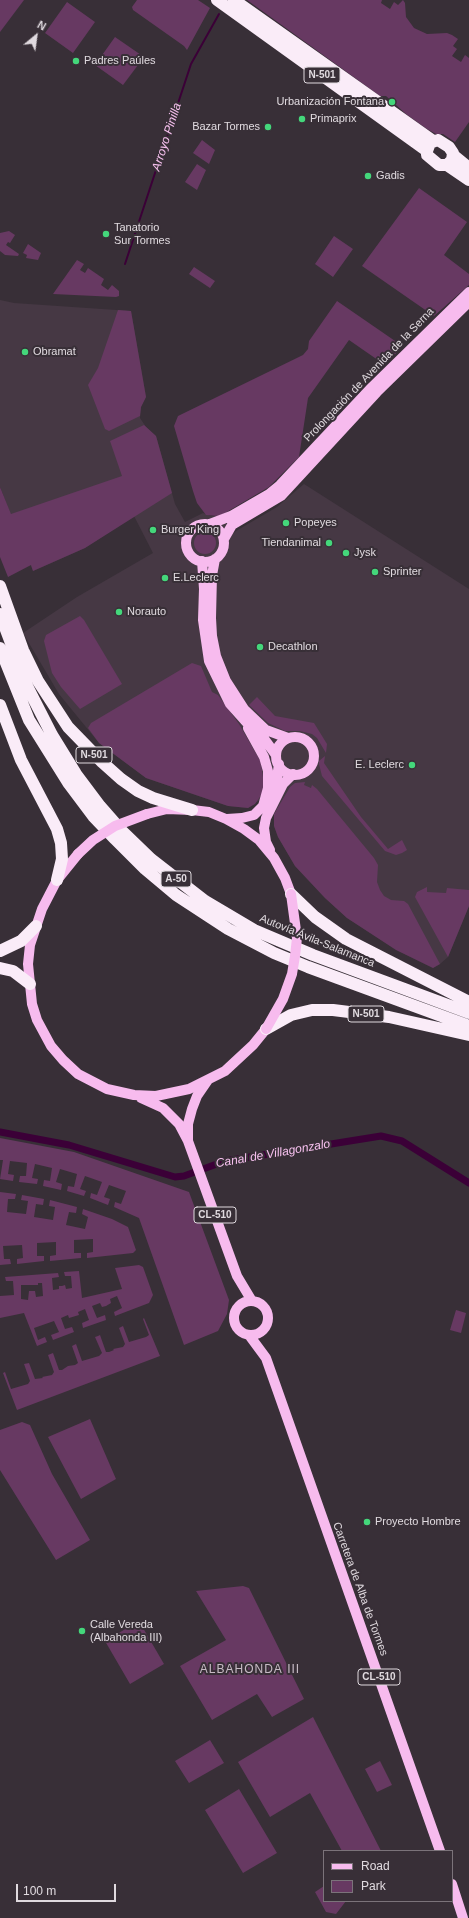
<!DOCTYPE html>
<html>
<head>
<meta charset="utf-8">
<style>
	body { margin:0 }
	#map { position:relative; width:469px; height:1918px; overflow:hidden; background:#382f37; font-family:Arial,sans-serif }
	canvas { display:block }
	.legend { position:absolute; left:323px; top:1850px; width:130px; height:52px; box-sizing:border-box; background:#382f37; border:1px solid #7b737a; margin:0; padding:5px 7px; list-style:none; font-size:12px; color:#e0dadf }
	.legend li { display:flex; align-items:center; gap:8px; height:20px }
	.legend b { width:20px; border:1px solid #7b737a }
	.north { position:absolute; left:16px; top:16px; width:40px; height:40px; -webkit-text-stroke:3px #382f37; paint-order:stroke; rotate:29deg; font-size:11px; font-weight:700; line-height:16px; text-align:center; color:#e0dadf }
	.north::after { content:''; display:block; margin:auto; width:14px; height:18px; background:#e0dadf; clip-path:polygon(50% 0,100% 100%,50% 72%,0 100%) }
	.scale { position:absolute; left:16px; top:1884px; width:100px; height:18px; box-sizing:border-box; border:2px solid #e0dadf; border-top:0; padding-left:5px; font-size:12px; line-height:14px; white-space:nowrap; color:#e0dadf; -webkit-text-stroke:3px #382f37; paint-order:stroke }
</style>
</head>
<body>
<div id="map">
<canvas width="469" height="1918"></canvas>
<ul class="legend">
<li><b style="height:5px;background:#f7bbee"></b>Road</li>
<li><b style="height:11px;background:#673962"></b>Park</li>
</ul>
<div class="north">N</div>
<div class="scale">100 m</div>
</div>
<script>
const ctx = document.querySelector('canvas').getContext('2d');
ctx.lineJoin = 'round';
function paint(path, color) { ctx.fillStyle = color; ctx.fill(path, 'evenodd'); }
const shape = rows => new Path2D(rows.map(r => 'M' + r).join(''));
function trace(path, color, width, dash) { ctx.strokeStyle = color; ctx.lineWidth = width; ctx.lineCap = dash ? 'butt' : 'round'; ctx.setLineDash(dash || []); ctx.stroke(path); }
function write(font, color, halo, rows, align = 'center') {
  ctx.font = font + ' Arial,sans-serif'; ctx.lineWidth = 4; ctx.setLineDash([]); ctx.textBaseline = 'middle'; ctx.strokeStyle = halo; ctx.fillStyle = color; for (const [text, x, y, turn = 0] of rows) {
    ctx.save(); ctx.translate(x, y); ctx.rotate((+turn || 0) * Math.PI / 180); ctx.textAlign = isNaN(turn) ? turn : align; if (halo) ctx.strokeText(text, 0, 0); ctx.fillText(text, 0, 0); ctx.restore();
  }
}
const built = shape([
	[0,300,14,303,131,311,146,397,141,407,140,418,146,427,156,436,175,504,185,522,203,513,211,516,218,516,234,533,236,531,277,507,304,484,469,589,469,906,448,957,440,964,433,968,397,950,347,918,325,898,295,866,278,837,274,826,276,810,260,800,248,808,228,806,146,778,99,743,59,694,23,633,77,597,153,553,134,516,85,548,33,571,0,487]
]);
const green = shape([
	[0,0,24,0,0,32],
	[137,0,198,0,210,8,187,50,184,46,133,10,132,7],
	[247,0,382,0,381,3,390,9,394,2,398,5,403,0,405,3,406,17,414,28,427,34,447,33,452,35,458,39,453,46,457,49,452,56,461,62,465,55,469,58,469,122,455,142,443,134,436,134,427,129,406,114,386,96,380,96],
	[67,2,95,22,73,53,45,33],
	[115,37,144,57,123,85,95,65],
	[202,140,215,150,209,164,193,153],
	[197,164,206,170,197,190,185,182],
	[419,188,467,222,444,255,469,274,469,285,434,316,362,266],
	[9,231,15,235,10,243,8,242,6,245,19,254,18,256,5,255,0,251,0,233],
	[334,236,353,249,333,277,315,264],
	[28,244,41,253,38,260,26,258,27,255,23,253],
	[77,260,84,264,80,270,85,273,88,268,104,279,101,285,108,290,112,285,119,291,119,296,116,297,53,294],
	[194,267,215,281,210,288,189,274],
	[337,301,398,343,396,346,401,348,385,365,349,340,308,398,299,457,269,487,225,513,218,516,206,515,197,503,193,491,174,426,178,416,303,355,308,349,309,341],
	[118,310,131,311,146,397,141,407,140,416,109,431,105,429,88,385,98,368],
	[144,425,156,436,172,493,85,548,33,571,31,565,8,577,0,557,0,487,11,514,122,476,110,441],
	'194 543a11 11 0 1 1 22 0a11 11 0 1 1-22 0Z',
	[80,616,84,620,122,684,80,709,61,687,52,673,44,641,46,635],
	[192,663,201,666,212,692,218,695,239,724,261,762,264,785,262,794,255,804,248,808,228,806,146,778,99,743,88,728,91,723],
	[257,697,275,716,314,723,327,744,326,753,317,738,312,734,300,731,285,731,268,723,249,705],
	[325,756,324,763,361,817,388,849,402,840,407,850,402,853,396,855,385,851,322,776,319,764,319,761],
	[305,782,304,785,311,788,312,785,317,789,374,858,378,865,377,882,380,890,384,896,391,900,404,901,408,904,440,964,433,968,396,950,347,918,325,898,295,866,278,837,274,826,274,814,290,787,295,783],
	[427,887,427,892,446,893,447,888,469,890,469,906,448,957,415,897,417,892],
	[0,1138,74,1152,189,1192,229,1300,227,1314,218,1331,184,1345,139,1218,114,1207,115,1202,121,1204,126,1191,109,1185,104,1197,110,1199,108,1205,90,1198,91,1193,97,1195,102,1182,85,1176,80,1189,86,1191,84,1196,67,1191,68,1186,74,1187,77,1174,60,1169,56,1182,62,1184,61,1190,43,1186,44,1180,50,1181,52,1168,35,1164,32,1178,38,1179,37,1184,19,1182,20,1176,26,1176,27,1163,10,1161,8,1174,14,1175,13,1181,0,1179,3,1160,0,1160],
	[0,1192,16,1194,15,1199,8,1199,7,1212,26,1214,28,1201,21,1200,22,1195,44,1199,43,1205,36,1204,34,1217,53,1220,55,1207,49,1206,50,1200,77,1207,76,1213,69,1212,66,1225,85,1229,88,1217,82,1214,83,1209,112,1219,128,1227,136,1250,133,1253,87,1258,87,1253,93,1252,93,1239,74,1240,74,1253,81,1253,81,1258,50,1261,50,1256,56,1255,56,1242,37,1243,37,1256,44,1256,44,1261,17,1264,17,1259,23,1258,22,1245,3,1246,4,1259,10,1259,11,1264,0,1265],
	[139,1265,143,1267,153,1295,149,1303,115,1316,114,1312,122,1308,117,1296,110,1299,111,1303,106,1306,102,1307,100,1303,92,1306,97,1318,105,1315,106,1320,83,1328,82,1323,89,1320,85,1309,78,1312,79,1315,69,1318,68,1315,61,1318,65,1329,72,1327,74,1332,53,1340,51,1335,59,1332,54,1321,34,1328,38,1340,45,1337,47,1342,37,1346,24,1313,0,1318,0,1296,14,1295,13,1281,6,1281,5,1277,58,1273,59,1277,52,1278,53,1290,59,1289,59,1286,62,1286,65,1285,66,1289,72,1288,71,1276,65,1276,64,1272,79,1271,82,1298,122,1289,115,1268],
	[38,1283,42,1283,43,1296,36,1297,35,1291,29,1291,28,1300,21,1299,21,1285,38,1285],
	[456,1310,466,1313,461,1333,450,1330],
	[144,1318,160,1356,17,1410,3,1373,5,1372,11,1389,28,1384,30,1381,24,1364,29,1363,35,1379,43,1378,42,1377,52,1375,54,1372,48,1355,53,1353,59,1370,62,1370,68,1366,75,1365,78,1363,72,1346,76,1344,82,1361,99,1356,102,1353,95,1337,98,1336,100,1335,106,1352,109,1352,114,1350,113,1349,123,1347,125,1344,119,1328,123,1326,129,1342,146,1337,149,1335,143,1319],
	[90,1419,116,1479,81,1499,48,1437],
	[22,1422,30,1425,52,1474,90,1540,56,1560,0,1470,0,1430],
	[243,1586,249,1588,304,1699,272,1717,257,1694,212,1720,180,1666,226,1640,196,1591],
	[139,1621,164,1664,130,1684,105,1641],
	[313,1717,380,1849,381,1851,342,1851,310,1793,270,1817,238,1762],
	[210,1740,224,1763,189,1783,175,1761],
	[380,1761,392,1785,377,1792,365,1769],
	[239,1789,277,1853,243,1873,205,1810],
	[324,1886,324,1901,346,1901,336,1914,326,1912,315,1892]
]);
const stream = shape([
	[125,264,191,64,219,14]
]);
const canal = shape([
	[0,1132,69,1145,175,1177,184,1176,225,1161,381,1136,402,1141,469,1183]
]);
const primary = shape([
	[210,524,231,516,269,494,280,485,372,387,469,292],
	'186 543a19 19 0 1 1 38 0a19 19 0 1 1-38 0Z',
	[224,539,232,525,281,496,377,392,469,302],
	[215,559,212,575,211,618,212,636,216,656,226,681,244,709,266,730,288,738],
	[202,561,204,589,203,620,209,661,230,704,247,723,265,740,276,755],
	[248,728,264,757,268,771,268,788,263,806],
	'276 756a19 19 0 1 1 38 0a19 19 0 1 1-38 0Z',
	[147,814,167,809,192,810,209,812,226,819,244,829,259,840,274,858,285,878,291,894],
	[227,819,242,818,254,815,267,802,276,785,279,764],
	[270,850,266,842,264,828,266,818,283,784,293,774],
	[78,854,57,880,42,909,30,945,28,964,32,1004,37,1020,51,1046,63,1060,78,1074,107,1089,134,1095,156,1096,189,1089,225,1071,253,1045,266,1029],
	[141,1098,163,1108,179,1124,188,1141,237,1276,252,1301],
	[188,1140,188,1124,192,1109,197,1096,208,1080],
	'234 1318a17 17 0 1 1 34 0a17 17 0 1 1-34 0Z',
	[249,1335,266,1358,440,1851],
	[452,1884,463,1918]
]);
const highway = shape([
	[217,0,427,151],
	[234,0,433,141],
	[438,140,449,147,453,153,452,160,447,165,439,165,427,155,427,151,430,143,438,140],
	[453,155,469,168],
	[447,165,469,180],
	[0,586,23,650,38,681,68,727,102,762,121,779,138,791,153,798,192,810],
	[0,614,27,686,52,735,76,774,100,806,121,830,151,859,205,901,254,930,313,955,469,1013],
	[0,648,29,720,69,784,93,816,115,839,145,869,176,895,228,929,274,953,308,967,469,1026],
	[0,705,21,760,57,829,61,843,62,859,57,880],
	[291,894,315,917,346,939,469,1002],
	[0,951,21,941,36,926],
	[0,968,13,971,30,984],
	[266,1029,291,1015,312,1010,333,1010,389,1017,469,1035]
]);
const primaryBridge = shape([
	[78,854,93,840,115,826,147,814],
	[266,1029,283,999,292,974,295,956,297,938,291,894]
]);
const markers = [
	[76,61,4,"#44d77b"],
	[392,102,4,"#44d77b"],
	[302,119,4,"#44d77b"],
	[268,127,4,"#44d77b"],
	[368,176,4,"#44d77b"],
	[106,234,4,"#44d77b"],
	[25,352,4,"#44d77b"],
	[286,523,4,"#44d77b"],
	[153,530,4,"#44d77b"],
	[329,543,4,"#44d77b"],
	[346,553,4,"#44d77b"],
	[375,572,4,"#44d77b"],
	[165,578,4,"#44d77b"],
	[119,612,4,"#44d77b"],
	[260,647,4,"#44d77b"],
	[412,765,4,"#44d77b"],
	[367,1522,4,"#44d77b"],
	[82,1631,4,"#44d77b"]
];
const shields = [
	[322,75,36],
	[94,755,36],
	[176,879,30],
	[366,1014,36],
	[215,1215,42],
	[379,1677,42]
];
const shieldNames = [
	["N-501",322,75],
	["N-501",94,755],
	["A-50",176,879],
	["N-501",366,1014],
	["CL-510",215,1215],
	["CL-510",379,1677]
];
const poiNames = [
	["Padres Paúles",84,61],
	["Urbanización Fontana",384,102,"right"],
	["Primaprix",310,119],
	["Bazar Tormes",260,127,"right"],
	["Gadis",376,176],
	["Tanatorio",114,228],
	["Sur Tormes",114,241],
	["Obramat",33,352],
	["Popeyes",294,523],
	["Burger King",161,530],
	["Tiendanimal",321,543,"right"],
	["Jysk",354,553],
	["Sprinter",383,572],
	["E.Leclerc",173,578],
	["Norauto",127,612],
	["Decathlon",268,647],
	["E. Leclerc",404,765,"right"],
	["Proyecto Hombre",375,1522],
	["Calle Vereda",90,1625],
	["(Albahonda III)",90,1638]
];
const streetNames = [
	["Prolongación de Avenida de la Serna",369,375,-46],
	["Autovía Ávila-Salamanca",317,941,22],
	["Carretera de Alba de Tormes",360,1589,70]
];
const waterNames = [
	["Arroyo Pinilla",167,137,-72],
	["Canal de Villagonzalo",273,1154,-10]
];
const neighbourhoodNames = [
	["ALBAHONDA III",250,1670]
];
paint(built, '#463844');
paint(green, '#673962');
trace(stream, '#3b0037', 2);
trace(canal, '#3b0037', 7);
trace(primary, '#f7bbee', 10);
trace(highway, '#faecf8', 12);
trace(primaryBridge, '#f7bbee', 10);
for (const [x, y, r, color] of markers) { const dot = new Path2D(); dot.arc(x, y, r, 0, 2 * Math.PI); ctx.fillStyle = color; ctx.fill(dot); trace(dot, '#382f37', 1.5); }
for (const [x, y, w] of shields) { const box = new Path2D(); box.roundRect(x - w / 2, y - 8, w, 16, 3); ctx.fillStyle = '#382f37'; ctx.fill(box); trace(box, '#e0dadf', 1); }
write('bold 10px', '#e0dadf', null, shieldNames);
write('11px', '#e0dadf', '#382f37', poiNames, 'left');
write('11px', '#e0dadf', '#382f37', streetNames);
write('italic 12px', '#f6c0ee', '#382f37', waterNames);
ctx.letterSpacing = '1px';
write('12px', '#c7bbc5', '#382f37', neighbourhoodNames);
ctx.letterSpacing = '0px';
</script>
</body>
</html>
